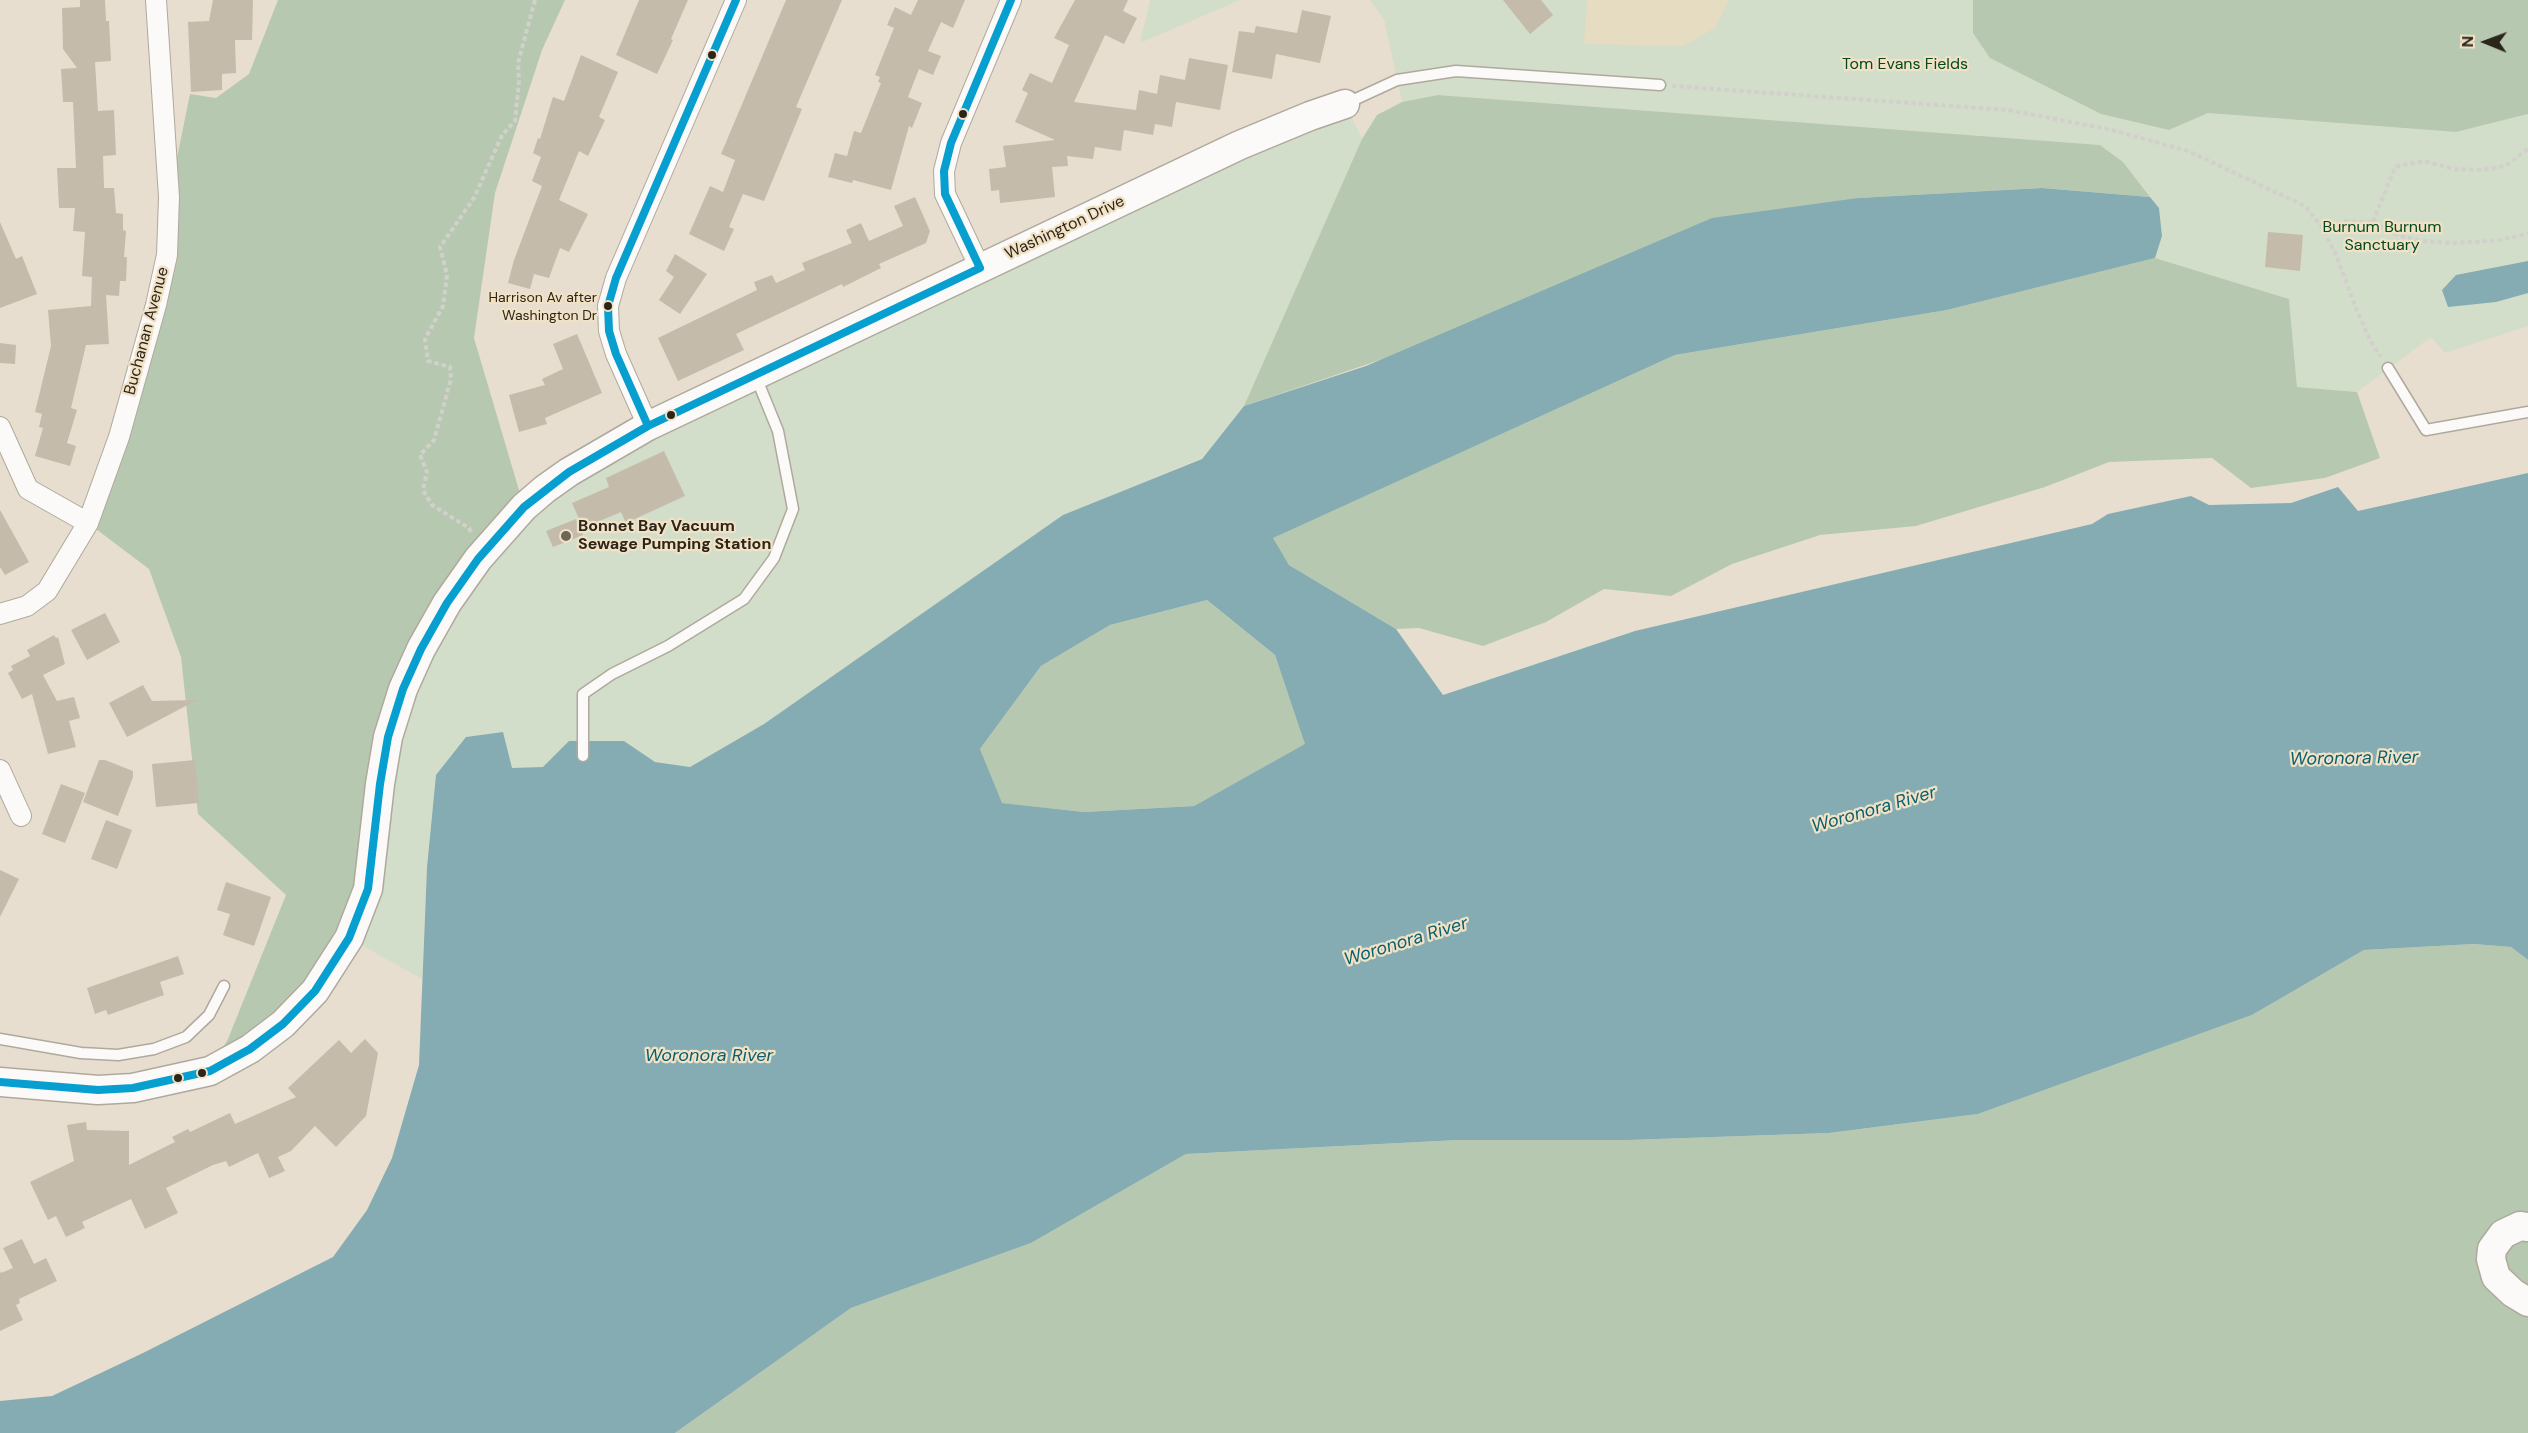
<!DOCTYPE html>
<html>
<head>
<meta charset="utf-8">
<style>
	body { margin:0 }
	#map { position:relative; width:2528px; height:1433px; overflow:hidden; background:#e7decf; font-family:"DM Sans",sans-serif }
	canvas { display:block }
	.north { position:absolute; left:2456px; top:12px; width:60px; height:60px; -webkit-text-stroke:4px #f1e1c5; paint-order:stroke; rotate:271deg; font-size:16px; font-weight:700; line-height:24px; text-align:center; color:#2b251a }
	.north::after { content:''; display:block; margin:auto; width:21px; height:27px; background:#2b251a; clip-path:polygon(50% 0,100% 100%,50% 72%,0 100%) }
</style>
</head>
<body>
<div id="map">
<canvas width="2528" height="1433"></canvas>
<div class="north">N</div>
</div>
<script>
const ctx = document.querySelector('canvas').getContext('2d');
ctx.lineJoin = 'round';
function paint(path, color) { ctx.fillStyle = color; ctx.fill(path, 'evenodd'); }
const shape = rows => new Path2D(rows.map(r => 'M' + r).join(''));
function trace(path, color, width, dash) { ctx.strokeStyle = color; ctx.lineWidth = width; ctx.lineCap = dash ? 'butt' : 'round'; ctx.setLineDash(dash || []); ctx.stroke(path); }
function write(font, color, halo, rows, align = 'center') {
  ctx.font = font + ' "DM Sans",sans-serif'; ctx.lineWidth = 4.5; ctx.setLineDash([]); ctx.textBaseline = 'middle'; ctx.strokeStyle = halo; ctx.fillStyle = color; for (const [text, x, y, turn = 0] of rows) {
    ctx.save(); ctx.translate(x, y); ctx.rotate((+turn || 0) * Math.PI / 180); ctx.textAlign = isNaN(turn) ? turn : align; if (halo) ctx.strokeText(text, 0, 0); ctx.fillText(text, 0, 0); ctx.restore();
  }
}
const green = shape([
	[1150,0,1240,0,1140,43],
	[1370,0,1973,0,1973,33,2101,114,2169,130,2207,113,2456,132,2528,114,2528,326,2445,353,2431,337,2357,392,2297,387,2289,299,2155,258,2162,236,2159,208,2123,162,2100,145,1438,95,1402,102,1384,19],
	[1345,104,1362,139,1244,406,1202,458,1063,515,764,724,690,767,655,762,624,741,543,767,436,775,427,867,422,979,349,938,421,649,545,489]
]);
const forest = shape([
	[278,0,565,0,542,50,495,193,474,338,524,507,421,649,375,836,315,991,210,1071,228,1039,286,895,198,814,181,657,149,569,88,523,156,305,169,197,190,94,216,98,249,74],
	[1973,0,2528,0,2528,114,2456,132,2208,113,2169,130,2101,114,1990,58,1973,33],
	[1438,95,2100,145,2123,162,2150,197,2042,188,1858,198,1244,406,1362,139,1377,115,1402,102],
	[2155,258,2289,299,2297,387,2357,392,2380,458,2325,478,2251,488,2212,458,2109,462,2045,487,1916,526,1820,535,1732,564,1671,596,1604,589,1546,622,1483,646,1419,628,1396,629,1289,565,1272,538,1675,355,1947,310],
	[1207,600,1275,655,1306,744,1194,806,1084,812,1001,803,980,749,1041,666,1110,625],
	[2474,944,2511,947,2528,960,2528,1433,675,1433,851,1308,1031,1243,1186,1154,1458,1140,1629,1140,1829,1133,1978,1114,2252,1015,2364,950]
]);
const sand = shape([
	[1587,0,1729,0,1715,28,1683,46,1584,44]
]);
const water = shape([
	[2042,188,2150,197,2159,208,2162,236,2155,258,1947,310,1675,355,1273,538,1289,565,1396,629,1443,695,1635,631,2092,524,2108,514,2191,496,2209,505,2291,503,2338,487,2358,511,2528,473,2528,960,2511,947,2474,944,2364,950,2252,1015,1978,1114,1829,1133,1629,1140,1458,1140,1186,1154,1031,1243,851,1308,675,1433,0,1433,0,1401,52,1396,143,1353,333,1257,367,1210,392,1158,419,1065,427,867,436,775,466,737,503,732,512,768,543,767,569,741,624,741,655,762,690,767,764,724,1063,515,1202,459,1244,406,1366,366,1712,218,1858,198],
	[1207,600,1275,655,1305,744,1194,806,1084,812,1002,803,980,749,1041,666,1110,625],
	[2528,261,2528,293,2496,302,2448,307,2442,290,2456,275]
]);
const building = shape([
	[80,0,105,0,106,21,109,21,111,61,95,62,98,111,114,110,116,155,103,156,104,188,114,188,116,213,123,214,123,230,126,231,124,257,127,257,126,281,120,281,119,296,106,295,109,344,86,345,71,408,77,410,67,443,76,446,70,466,35,456,43,428,39,427,42,414,35,412,51,346,48,310,91,306,92,277,82,276,85,232,73,231,75,208,59,208,57,168,76,168,73,102,63,102,61,69,77,68,63,49,62,8,80,7],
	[213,0,253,0,252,40,235,40,236,73,222,74,222,90,191,92,188,22,209,21],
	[639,0,688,0,671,39,673,40,657,74,616,55],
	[786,0,842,0,796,107,802,109,764,201,743,194,729,227,734,229,724,251,689,234,710,186,723,192,735,160,721,154],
	[918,0,965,0,953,28,941,22,928,51,941,56,933,75,919,69,908,97,922,103,912,128,909,126,891,190,853,180,852,183,828,177,835,153,847,156,854,131,861,133,881,83,878,82,880,77,875,75,894,28,887,25,895,7,911,15],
	[1075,0,1128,0,1123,11,1137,18,1124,44,1105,35,1074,102,1136,110,1139,90,1157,94,1160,75,1185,80,1189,58,1228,65,1220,110,1176,102,1172,127,1155,124,1153,135,1124,130,1121,151,1095,147,1093,159,1067,156,1068,166,1052,167,1055,197,1000,203,999,190,991,191,989,169,1006,167,1003,146,1055,140,1015,122,1028,93,1022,90,1030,73,1052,83,1069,45,1054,38],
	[1503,0,1541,0,1553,15,1530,34],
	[1302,10,1331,16,1320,63,1276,54,1272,79,1232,72,1239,31,1254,33,1256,26,1297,33],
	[581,55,618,72,599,117,605,120,588,156,579,151,559,200,588,214,569,252,560,248,549,278,534,274,530,289,508,283,514,260,542,186,532,181,541,157,533,153,538,138,540,139,553,97,564,101],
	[915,197,930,231,926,243,879,264,881,268,843,287,842,284,736,334,744,350,678,381,658,338,757,290,754,282,772,275,776,283,805,270,802,263,852,243,846,230,861,223,869,241,903,226,894,206],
	[0,222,16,259,22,256,37,294,0,308],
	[2268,232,2303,235,2300,271,2265,267],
	[675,254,707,274,680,314,659,300,674,277,666,271],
	[577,334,602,393,545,418,547,424,519,432,509,395,545,385,542,379,563,369,553,344],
	[0,343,16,345,15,364,0,363],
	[664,451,685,496,626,523,621,512,583,528,572,503,609,487,606,478],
	[0,510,29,562,5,575,0,567],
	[576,519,583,535,553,547,546,531],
	[105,613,120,642,87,660,71,630],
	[54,635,56,638,58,637,65,664,43,675,57,701,74,697,80,718,69,721,76,747,48,754,32,694,22,699,8,673,13,670,11,666,30,656,27,650],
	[143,685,152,701,197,700,127,737,109,703],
	[99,760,105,760,133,771,133,777,118,816,83,802],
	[195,760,199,803,156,807,152,764],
	[61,784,85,793,65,843,42,834],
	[106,820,132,830,117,869,91,859],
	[0,870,19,879,0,917],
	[226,882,271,897,254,946,223,935,230,914,217,910],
	[178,956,184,974,160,982,164,995,108,1015,106,1010,95,1014,87,988],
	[365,1039,378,1053,366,1116,336,1147,315,1126,291,1151,278,1157,285,1171,269,1178,258,1153,229,1167,226,1161,213,1165,166,1188,178,1213,145,1229,131,1199,82,1222,85,1228,66,1237,56,1216,48,1220,30,1182,74,1161,67,1125,86,1122,87,1130,129,1131,129,1165,175,1142,172,1137,188,1129,190,1132,230,1113,235,1124,296,1097,288,1088,339,1040,351,1053],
	[22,1239,34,1264,46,1258,57,1281,19,1299,20,1303,16,1305,23,1320,0,1331,0,1271,1,1273,13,1268,3,1248]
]);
const path = shape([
	[1672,86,2008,110,2108,129,2188,151,2305,206,2323,229,2336,255,2357,311,2370,340,2381,357],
	[2373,222,2395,167,2423,161,2454,169,2483,170,2505,166,2528,149],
	[2323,229,2346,221,2373,222,2397,235,2422,241,2454,243,2501,240,2528,233],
	[471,532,469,528,432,505,423,490,427,472,420,455,434,440,451,379,450,367,428,361,425,339,443,306,447,275,440,247,474,198,502,135,515,121,519,82,518,63,535,0]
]);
const lane = shape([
	[1345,104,1397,80,1456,71,1660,85],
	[2388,368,2426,430,2528,412],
	[583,756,583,694,612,674,668,646,744,599,774,558,793,509,778,431,756,377],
	[0,1039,81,1053,118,1055,154,1049,186,1037,209,1015,224,986]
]);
const street = shape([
	[980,268,945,194,944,171,951,143,1011,0],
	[648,426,616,354,609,331,608,306,616,278,736,0],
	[0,427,28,489,88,523],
	[0,614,27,606,47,591,88,523,119,437,156,305,167,255,169,197,156,0],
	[0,770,21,816]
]);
const secondary = shape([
	[0,1082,98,1090,133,1088,210,1071,250,1049,283,1024,315,991,349,938,368,889,380,784,388,737,403,689,421,649,447,603,478,559,524,507,545,489,569,472,648,426,1240,145,1310,116,1345,104],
	[2528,1227,2520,1226,2503,1234,2492,1249,2491,1259,2496,1277,2513,1293,2528,1302]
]);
const bus1 = shape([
	[648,426,616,354,609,331,608,306,616,278,736,0],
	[0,1082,98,1090,133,1088,210,1071,250,1049,283,1024,315,991,349,938,368,889,380,784,388,737,403,689,421,649,447,603,478,559,524,507,569,472,648,426,980,268,945,194,944,171,951,143,1011,0]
]);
const markers = [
	[712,55,5,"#2b251a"],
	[963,114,5,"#2b251a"],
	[608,306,5,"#2b251a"],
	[671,415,5,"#2b251a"],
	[566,536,6,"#6d6659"],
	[202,1073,5,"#2b251a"],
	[178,1078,5,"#2b251a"]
];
const busNames = [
	["Harrison Av after",597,298],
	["Washington Dr",597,316]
];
const parkNames = [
	["Tom Evans Fields",1905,65],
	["Burnum Burnum",2382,228],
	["Sanctuary",2382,246]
];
const streetNames = [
	["Washington Drive",1065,228,-25],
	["Buchanan Avenue",147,331,-75]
];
const poiNames = [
	["Bonnet Bay Vacuum",578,527],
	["Sewage Pumping Station",578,545]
];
const waterNames = [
	["Woronora River",2354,759,-1],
	["Woronora River",1874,810,-16],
	["Woronora River",1406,942,-17],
	["Woronora River",709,1056]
];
paint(green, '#d2deca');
paint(forest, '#b6c9b0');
paint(sand, '#e5dcc1');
paint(water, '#85acb2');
paint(building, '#c4bbab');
trace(lane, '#afa99d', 13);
trace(street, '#afa99d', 22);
trace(secondary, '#afa99d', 31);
trace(path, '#d2d0cb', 4, [4.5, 3]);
trace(lane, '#fbfaf8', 10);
trace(street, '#fbfaf8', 20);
trace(secondary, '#fbfaf8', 28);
trace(bus1, '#069fcf', 8);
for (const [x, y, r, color] of markers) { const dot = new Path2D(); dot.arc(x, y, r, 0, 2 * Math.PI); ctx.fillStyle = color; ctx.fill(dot); trace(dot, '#f1e1c5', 2); }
write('14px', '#2b251a', '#f1e1c5', busNames, 'right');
write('16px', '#014a1f', '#f1e1c5', parkNames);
write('16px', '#2b251a', '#f1e1c5', streetNames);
write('bold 16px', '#2b251a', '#f1e1c5', poiNames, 'left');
write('italic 18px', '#086070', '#f1e1c5', waterNames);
</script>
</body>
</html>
